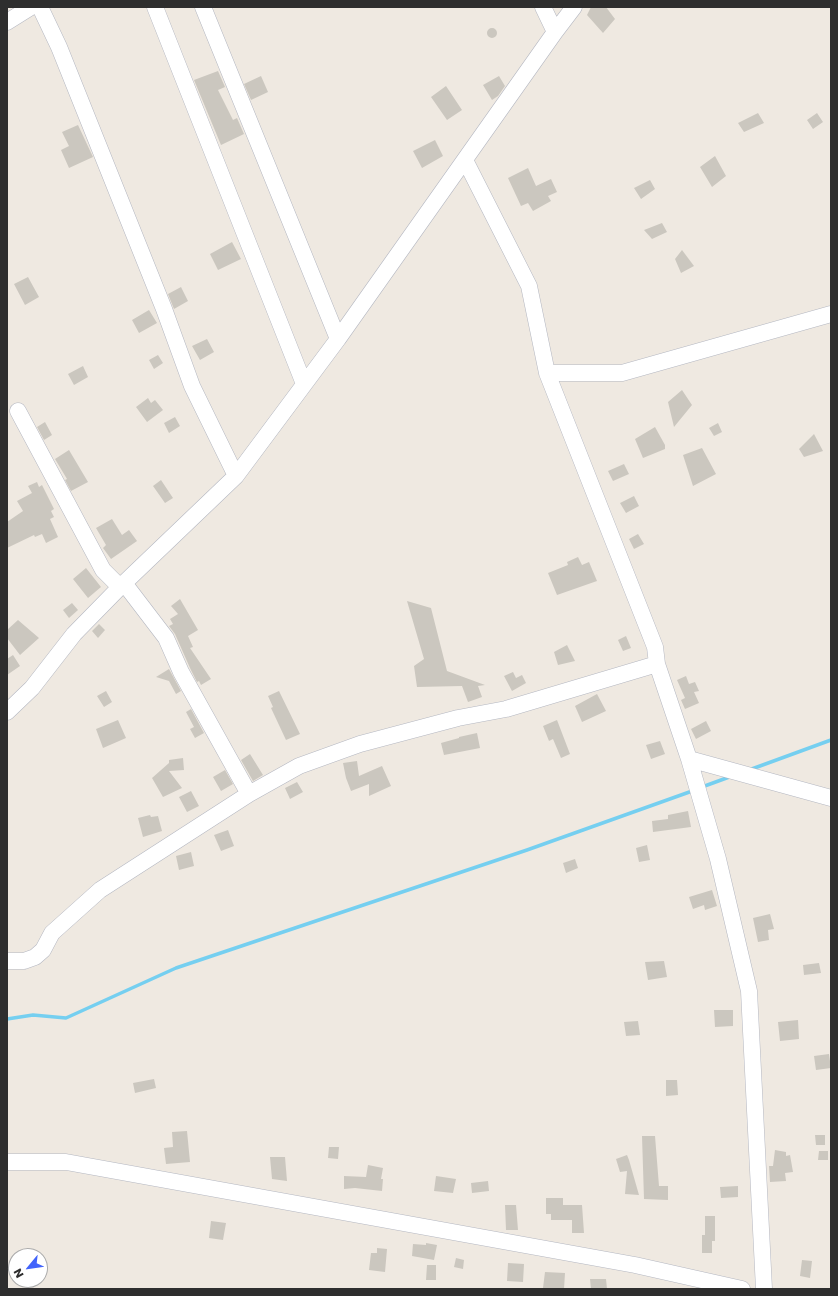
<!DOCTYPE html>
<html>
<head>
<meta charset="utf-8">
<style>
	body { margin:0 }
	#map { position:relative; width:838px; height:1296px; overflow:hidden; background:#efe9e1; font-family:Poppins,sans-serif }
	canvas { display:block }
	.frame { position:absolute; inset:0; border:8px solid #2e2e2e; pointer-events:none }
	.north { position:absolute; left:8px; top:1248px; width:40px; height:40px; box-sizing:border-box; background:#fff; border:1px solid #ababab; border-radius:50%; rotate:241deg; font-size:11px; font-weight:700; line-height:16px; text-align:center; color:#2e2e2e }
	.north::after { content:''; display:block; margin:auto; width:14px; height:18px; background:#4264fb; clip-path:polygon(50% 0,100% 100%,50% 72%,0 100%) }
</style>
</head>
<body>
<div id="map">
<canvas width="838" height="1296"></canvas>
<div class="frame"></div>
<div class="north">N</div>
</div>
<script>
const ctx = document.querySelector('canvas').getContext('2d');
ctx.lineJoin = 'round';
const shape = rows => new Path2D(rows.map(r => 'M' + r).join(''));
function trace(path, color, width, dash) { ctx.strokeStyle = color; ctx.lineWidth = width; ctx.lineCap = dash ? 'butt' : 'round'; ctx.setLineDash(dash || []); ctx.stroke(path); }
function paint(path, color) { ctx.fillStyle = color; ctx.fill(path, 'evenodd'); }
const stream = shape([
	[749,770,831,740],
	[702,787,732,776],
	[7,1019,33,1015,66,1018,176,968,527,850,695,790]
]);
const building = shape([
	[591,7,606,7,615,19,603,33,587,15],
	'487 33a5 5 0 1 1 10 0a5 5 0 1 1-10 0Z',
	[218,71,225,87,218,90,233,120,237,118,244,134,221,145,194,80],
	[261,76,268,92,251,100,244,84],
	[499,76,505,86,498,96,492,100,483,85],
	[446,86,462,110,447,120,431,97],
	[758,113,764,123,744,132,738,123],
	[817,113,823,122,813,129,807,120],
	[78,125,93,157,69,168,61,150,69,146,62,132],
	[435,140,443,156,422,168,413,151],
	[715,156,726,176,712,187,700,167],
	[528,168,536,186,551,179,557,192,548,196,551,201,533,211,528,203,521,206,508,178],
	[650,180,655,189,641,199,634,188],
	[662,223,667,232,652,239,644,230],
	[232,242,241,259,218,270,210,254],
	[682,250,694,266,681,273,675,259],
	[28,277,39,297,25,305,14,284],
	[181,287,188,301,174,309,168,294],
	[149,310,157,323,139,333,132,320],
	[207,339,214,352,200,360,192,346],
	[158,355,163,363,154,369,149,360],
	[83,366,88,377,74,385,68,374],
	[682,390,692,405,674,427,668,402],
	[148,398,151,403,155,400,163,410,147,422,136,407],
	[175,417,180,426,169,433,164,423],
	[45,422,52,435,44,440,37,427],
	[718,423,722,432,714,436,709,428],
	[655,427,665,445,665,449,643,458,635,439],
	[814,434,823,451,804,457,799,449],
	[702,448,716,474,693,486,683,455],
	[69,450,88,482,71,491,65,480,67,479,55,459],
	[624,464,629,474,613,481,608,471],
	[161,480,173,498,165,503,153,486],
	[37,482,39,487,42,485,54,509,51,511,54,517,50,519,58,537,46,543,42,534,35,537,34,535,7,548,7,522,23,511,17,501,32,493,28,486],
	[634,496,639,506,626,513,620,503],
	[112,519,122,535,129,530,137,541,111,559,103,548,106,545,96,528],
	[638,534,644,544,634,549,629,539],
	[578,557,582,565,589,562,597,581,557,595,548,573,568,565,567,562],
	[86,568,101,587,88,598,73,579],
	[180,599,198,630,188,636,193,647,190,648,211,679,201,685,199,681,197,682,190,668,175,634,169,626,173,624,170,619,178,614,171,606],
	[407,601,431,608,447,671,485,685,478,686,482,697,468,702,462,686,417,687,414,666,424,659],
	[72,603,78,610,69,618,63,610],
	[18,620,39,638,20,655,7,638,7,630],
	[99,624,105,630,98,638,92,631],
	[626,636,631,648,623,651,618,640],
	[567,645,575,661,558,665,554,652],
	[13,655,20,666,7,675,7,659],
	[169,669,181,691,176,694,169,681,156,677],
	[513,672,516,678,522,675,526,683,512,691,504,676],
	[686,676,689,684,695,682,699,691,694,692,699,703,685,709,681,700,685,698,677,680],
	[106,691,112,702,104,707,97,696],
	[279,691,300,734,286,740,271,708,273,707,268,696],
	[597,694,606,711,582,722,575,706],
	[191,709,204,733,195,738,190,729,194,727,186,712],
	[118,720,126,738,103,748,96,729],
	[557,720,570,754,561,758,553,739,549,741,543,726],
	[706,721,711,731,696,739,691,729],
	[477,733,480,748,444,755,441,743,459,738,459,737],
	[660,741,665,754,651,759,646,745],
	[250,754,263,775,253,781,241,760],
	[183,758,184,770,169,771,182,788,163,797,152,778,169,763,169,760],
	[357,761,359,776,382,766,391,786,369,796,369,784,351,791,346,778,343,763],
	[225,770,233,784,221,791,213,777],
	[297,782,303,792,290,799,285,788],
	[191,791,199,806,187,812,179,797],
	[688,811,691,827,653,832,652,821,668,819,668,815],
	[150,815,151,817,158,816,162,831,143,837,138,818],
	[228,830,234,846,221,851,214,835],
	[647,845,650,860,639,862,636,848],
	[191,852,194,866,179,870,176,856],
	[575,859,578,868,566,873,563,863],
	[712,890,717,906,705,910,704,905,693,909,689,897],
	[770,914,774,929,768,930,769,940,758,942,753,918],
	[664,961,667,977,648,980,645,962],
	[819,963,821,973,804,975,803,965],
	[714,1010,733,1010,733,1026,715,1027],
	[798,1020,799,1039,780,1041,778,1022],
	[638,1021,640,1035,626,1036,624,1022],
	[829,1054,831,1068,816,1070,814,1056],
	[154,1079,156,1088,135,1093,133,1083],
	[666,1080,677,1080,678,1095,666,1096],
	[187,1131,190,1162,166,1164,164,1148,173,1147,172,1132],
	[815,1135,825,1135,825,1145,816,1145],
	[642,1136,655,1136,659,1186,668,1186,668,1200,644,1199],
	[329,1147,339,1147,338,1159,328,1158],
	[775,1150,786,1152,786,1156,790,1155,793,1172,785,1173,786,1181,770,1182,769,1166,773,1166],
	[819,1151,828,1151,828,1160,818,1160],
	[627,1155,629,1160,639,1195,625,1194,627,1171,620,1172,616,1159],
	[270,1157,285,1157,287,1181,272,1179],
	[368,1165,383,1168,381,1179,383,1179,382,1191,355,1188,344,1189,344,1176,366,1177],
	[436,1176,456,1179,453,1193,434,1191],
	[488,1181,489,1191,472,1193,471,1183],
	[738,1186,738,1197,721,1198,720,1187],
	[546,1198,563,1198,563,1205,582,1205,584,1233,572,1233,572,1220,551,1220,551,1214,546,1214],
	[505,1205,516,1205,518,1230,506,1230],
	[705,1216,715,1216,715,1241,712,1241,712,1253,702,1253,702,1235,705,1235],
	[211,1221,226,1223,223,1240,209,1238],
	[426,1243,437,1245,434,1260,412,1256,413,1244,426,1245],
	[377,1248,387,1249,385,1272,369,1270,371,1253,377,1253],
	[456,1258,464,1260,463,1269,454,1267],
	[802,1260,812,1261,810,1278,800,1276],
	[508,1263,524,1264,523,1282,507,1281],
	[427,1265,436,1265,436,1280,426,1280],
	[545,1272,565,1273,564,1289,543,1288],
	[590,1279,606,1279,607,1289,591,1289]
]);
const minor = shape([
	[40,7,59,47,164,309,192,386,236,476],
	[155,7,304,384],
	[203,7,338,339],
	[543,7,555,32,574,7],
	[7,22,31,7],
	[465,160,529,286,547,373,655,647,657,664,689,759,718,859,749,991,764,1289],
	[547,373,622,373,831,314],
	[18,411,103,570,120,587],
	[124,583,166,638,181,672,249,794],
	[7,712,32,688,74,634,120,587,236,476,338,339,555,32],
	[689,759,831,798],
	[7,961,24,961,35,957,43,950,52,933,100,890,249,794,299,766,360,744,458,718,506,709,657,664],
	[7,1162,66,1162,635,1265,742,1289]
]);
trace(stream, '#75cff0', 3.5);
paint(building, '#cbc7bf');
trace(minor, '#b4b7c1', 17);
trace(minor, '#fff', 16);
</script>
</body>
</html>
